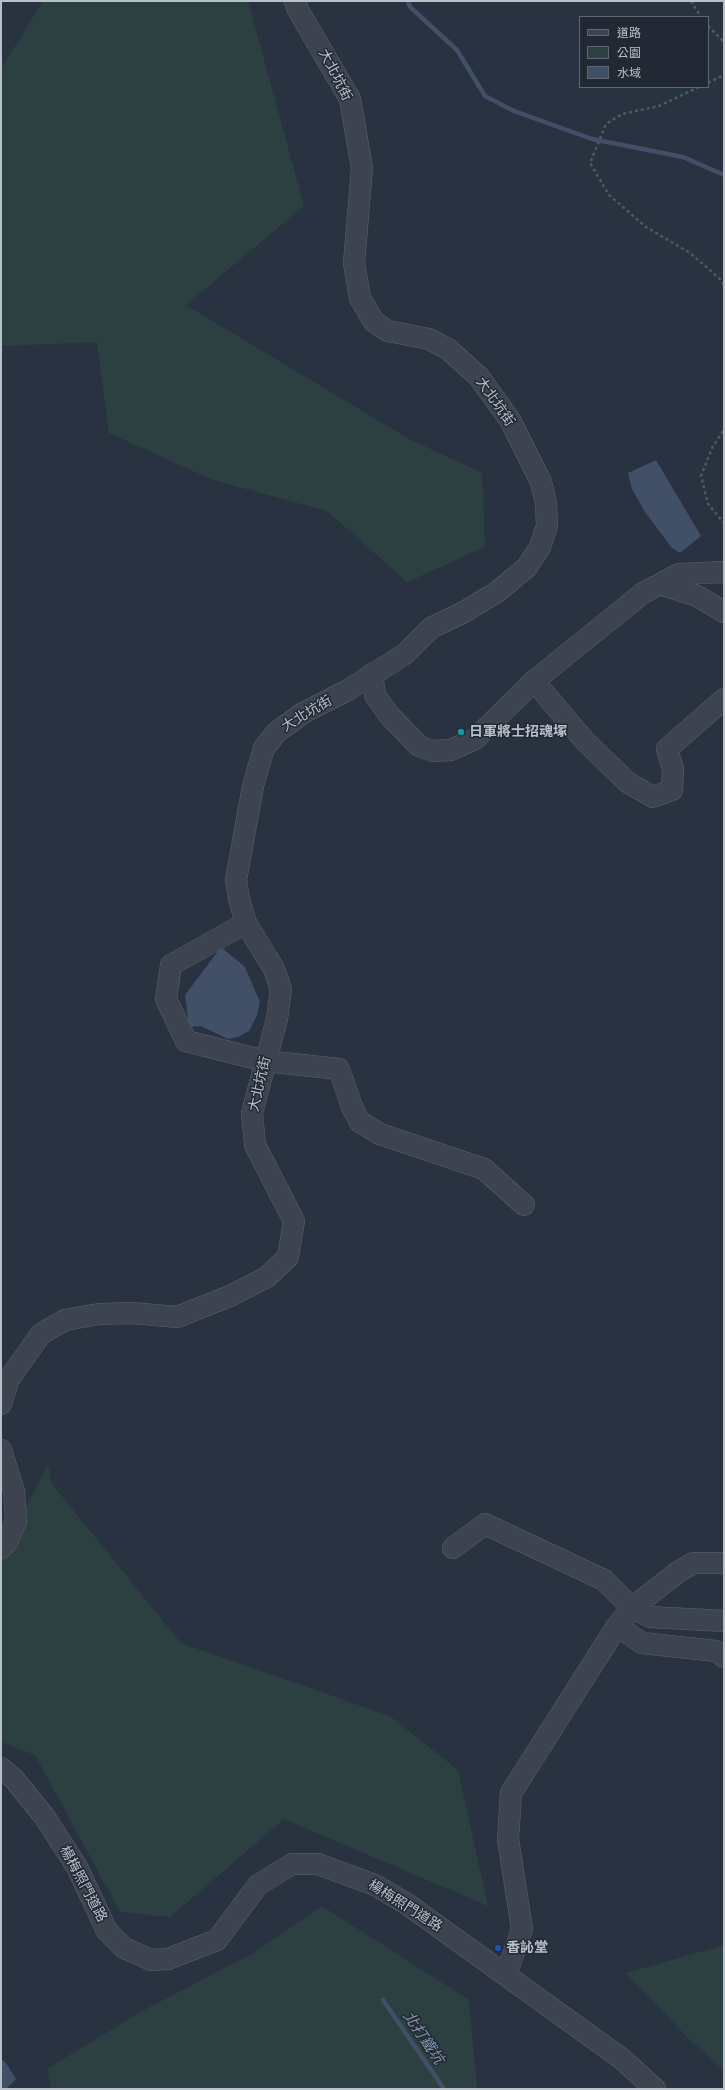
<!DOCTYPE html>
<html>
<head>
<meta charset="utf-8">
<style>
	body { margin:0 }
	#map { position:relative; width:725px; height:2090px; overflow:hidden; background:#293240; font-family:Manrope,"Noto Sans TC",sans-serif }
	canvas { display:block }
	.frame { position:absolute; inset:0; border:2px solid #bac0ca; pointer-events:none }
	.legend { position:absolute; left:579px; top:16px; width:130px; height:72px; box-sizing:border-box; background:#222935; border:1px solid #5f6571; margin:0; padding:5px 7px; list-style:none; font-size:12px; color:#bac0ca }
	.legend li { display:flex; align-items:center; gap:8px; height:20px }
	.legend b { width:20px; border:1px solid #5f6571 }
</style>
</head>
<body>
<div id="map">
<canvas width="725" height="2090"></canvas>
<div class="frame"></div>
<ul class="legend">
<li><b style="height:5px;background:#3d4450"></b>道路</li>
<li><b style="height:11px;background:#2c4042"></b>公園</li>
<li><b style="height:11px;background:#415067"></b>水域</li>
</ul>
</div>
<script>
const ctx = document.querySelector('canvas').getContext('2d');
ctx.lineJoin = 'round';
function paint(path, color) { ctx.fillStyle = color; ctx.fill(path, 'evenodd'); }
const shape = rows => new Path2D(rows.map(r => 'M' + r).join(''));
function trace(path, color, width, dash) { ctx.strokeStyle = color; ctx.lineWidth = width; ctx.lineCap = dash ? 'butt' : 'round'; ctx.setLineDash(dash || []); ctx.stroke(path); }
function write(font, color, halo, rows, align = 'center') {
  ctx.font = font + ' Manrope,"Noto Sans TC",sans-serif'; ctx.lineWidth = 3; ctx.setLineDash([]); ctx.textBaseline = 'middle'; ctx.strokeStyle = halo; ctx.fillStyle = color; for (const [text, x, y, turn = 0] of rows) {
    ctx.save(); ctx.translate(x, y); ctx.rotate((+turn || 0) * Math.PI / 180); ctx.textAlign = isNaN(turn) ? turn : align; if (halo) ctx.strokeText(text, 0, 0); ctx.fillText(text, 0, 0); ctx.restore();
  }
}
const green = shape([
	[43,1,248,1,304,206,186,305,409,439,482,473,485,547,407,582,327,511,213,480,109,433,97,342,1,346,1,69],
	[48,1465,52,1484,181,1643,390,1716,458,1770,488,1906,284,1819,170,1917,120,1912,35,1755,1,1742,1,1555],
	[322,1906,469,2000,477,2089,51,2089,47,2069,144,2010,252,1954],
	[724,1945,724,2071,689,2039,626,1973]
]);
const water = shape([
	[656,460,701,536,680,553,672,548,645,512,632,489,628,473],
	[221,947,245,967,260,1002,257,1015,249,1031,238,1037,228,1039,201,1026,189,1027,185,995],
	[1,2059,6,2063,16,2079,6,2089,1,2089]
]);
const stream = shape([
	[408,1,410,7,457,50,485,96,514,111,592,139,683,157,724,175],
	[383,2000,444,2089]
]);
const path = shape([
	[691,1,701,17],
	[708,26,724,42],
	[708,83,724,75],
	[699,87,659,106,622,114,606,124,590,163,609,195,646,227,690,253,719,278,724,285],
	[724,426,724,439],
	[723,431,712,448,701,476,708,504,724,523]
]);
const minor = shape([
	[660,584,697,596,724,612],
	[372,674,375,695,389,715,419,746,433,751,451,750,475,739,534,681,643,593,679,574,724,572],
	[534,681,584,740,627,782,653,797,672,790,673,769,667,749,724,699],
	[246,923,171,965,166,999,186,1041,265,1061,339,1069,352,1107,360,1122,380,1134,484,1169,524,1205],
	[1,1404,9,1379,41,1334,65,1320,99,1314,132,1313,177,1317,230,1296,267,1277,288,1257,294,1221,255,1145,252,1113,277,1019,281,989,274,969,246,923,239,899,236,880,253,786,264,748,277,732,303,713,348,690,405,654,431,628,464,612,497,592,527,567,540,547,547,526,546,503,541,482,510,420,479,377,448,349,429,339,388,331,374,322,360,298,354,263,362,168,350,99,298,10,295,1],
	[1,1450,14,1491,16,1521,7,1542,1,1548],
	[453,1548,485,1524,604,1580,632,1608,617,1626,511,1793,508,1839,522,1929,506,1975],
	[724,1563,693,1563,678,1572,632,1608,650,1617,724,1621],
	[617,1626,642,1643,716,1651,724,1657],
	[1,1768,14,1779,44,1816,77,1867,107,1931,124,1948,151,1960,168,1959,217,1940,258,1885,292,1864,318,1864,375,1885,407,1904,622,2059,655,2089]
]);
const markers = [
	[461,732,4,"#0f9aa8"],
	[498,1948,4,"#1a4fb4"]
];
const streetNames = [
	["大北坑街",335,75,63],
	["大北坑街",495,402,55],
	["大北坑街",307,714,-31],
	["大北坑街",260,1084,-77],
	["楊梅照門道路",83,1884,62],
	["楊梅照門道路",405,1906,32]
];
const poiNames = [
	["日軍將士招魂塚",469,732],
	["香訫堂",506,1948]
];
const waterNames = [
	["北打鐵坑",423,2038,56]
];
paint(green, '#2c4042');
paint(water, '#415067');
trace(stream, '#415067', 4.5);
trace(minor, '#5b626d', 22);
trace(path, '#4b5c5f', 2.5, [3, 3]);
trace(minor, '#3d4450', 21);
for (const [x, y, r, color] of markers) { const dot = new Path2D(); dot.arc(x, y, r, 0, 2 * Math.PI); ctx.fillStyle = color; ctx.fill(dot); trace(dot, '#222935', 1.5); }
write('14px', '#bac0ca', '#222935', streetNames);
write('bold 14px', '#bac0ca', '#222935', poiNames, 'left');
write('italic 15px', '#8596ae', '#222935', waterNames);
</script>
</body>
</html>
